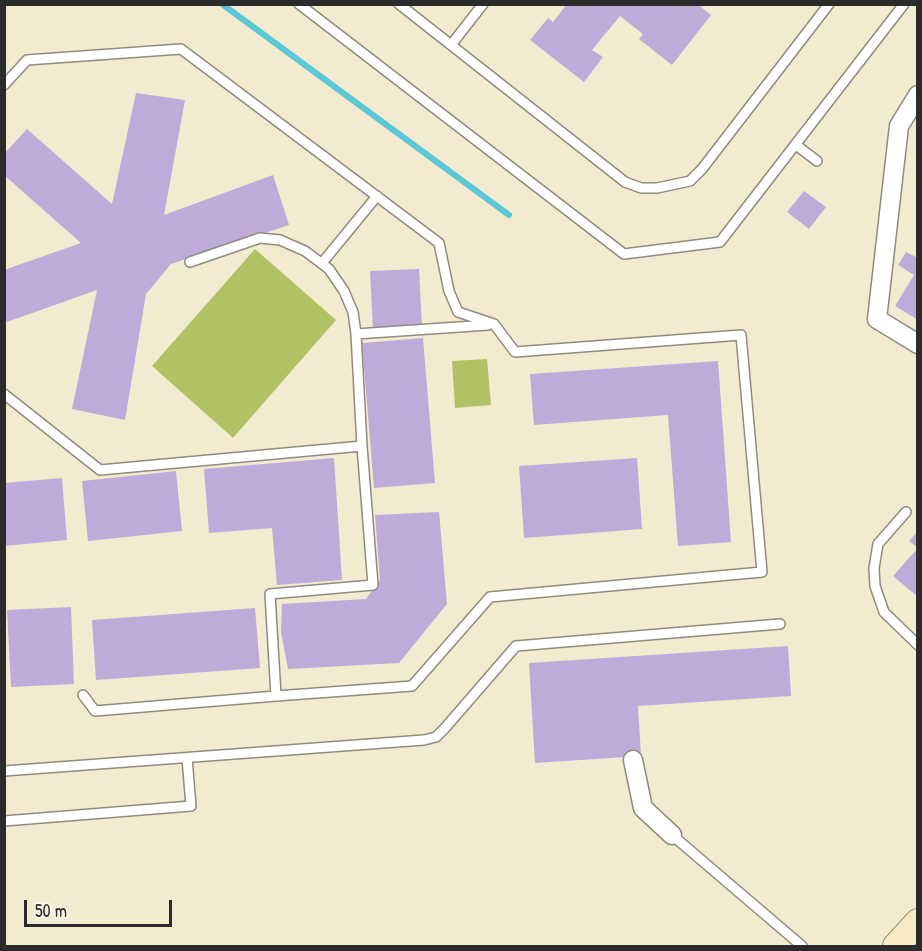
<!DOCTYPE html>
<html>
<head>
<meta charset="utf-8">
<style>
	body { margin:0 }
	#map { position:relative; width:922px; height:951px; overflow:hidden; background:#f3ebd0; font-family:"Patrick Hand",sans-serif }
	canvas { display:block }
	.frame { position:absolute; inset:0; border:6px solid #2b2b2b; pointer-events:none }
	.scale { position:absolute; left:24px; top:900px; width:148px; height:27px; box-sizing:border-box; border:3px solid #2b2b2b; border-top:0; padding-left:8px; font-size:18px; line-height:21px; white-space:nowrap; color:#2b2b2b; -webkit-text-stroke:4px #fcf5e5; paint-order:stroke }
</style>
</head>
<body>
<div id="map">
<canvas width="922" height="951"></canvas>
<div class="frame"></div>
<div class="scale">50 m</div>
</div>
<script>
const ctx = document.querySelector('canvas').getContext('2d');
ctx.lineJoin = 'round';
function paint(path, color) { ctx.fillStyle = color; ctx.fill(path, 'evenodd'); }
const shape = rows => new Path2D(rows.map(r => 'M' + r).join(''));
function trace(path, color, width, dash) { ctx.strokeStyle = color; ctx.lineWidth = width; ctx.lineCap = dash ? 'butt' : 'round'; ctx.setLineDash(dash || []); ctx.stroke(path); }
const green = shape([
	[255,249,336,320,233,438,152,366],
	[487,359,491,405,455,408,452,361]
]);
const stream = shape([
	[222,4,509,215]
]);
const building = shape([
	[567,4,697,4,711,15,672,65,639,39,643,34,620,16,592,50,603,57,584,82,530,40,548,18,553,22],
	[136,93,185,100,164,215,273,175,289,225,171,264,146,294,125,420,72,409,97,290,4,323,4,270,81,243,4,175,4,154,27,129,112,204],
	[804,191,826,207,809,229,787,212],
	[906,252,918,258,918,320,895,306,914,275,898,265],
	[419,269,422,327,373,329,370,271],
	[423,338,435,483,374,488,362,343],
	[718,361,731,542,678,546,668,415,534,425,530,374],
	[334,458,342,580,277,585,272,528,209,533,204,469],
	[637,458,642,529,524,538,519,466],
	[176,471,182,531,88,541,82,481],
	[62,478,67,540,4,546,4,483],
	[439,512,447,604,399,663,288,669,281,632,282,604,366,599,380,580,375,515],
	[918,531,918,548,909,541],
	[918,548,918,597,893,576],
	[71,607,74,684,11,687,7,610],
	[255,608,260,668,96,680,92,620],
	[788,646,791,696,638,706,641,756,535,763,529,663]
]);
const lane = shape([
	[299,4,624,254,720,242,904,4],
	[399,4,625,182,641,188,657,188,690,181,702,169,829,4],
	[451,45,483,4],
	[4,85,27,60,181,49,439,243,449,291,458,312,494,324,515,352,741,335,762,572,490,597,412,686,276,696],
	[796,145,817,161],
	[190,262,260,238,280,240,305,251,329,269,344,291,353,312,356,334,488,325],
	[322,263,377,196],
	[356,334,362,446],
	[4,394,100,470,362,446,373,585,270,594,276,696,95,711,83,695],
	[906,512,878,544,874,568,875,586,884,612,918,645],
	[4,771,424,740,436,737,445,728,516,646,780,624],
	[4,821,191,806,187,758],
	[672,835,802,946]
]);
const street = shape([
	[918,95,899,126,877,319,918,344],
	[633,760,643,808,672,835]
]);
const secondary = shape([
	[896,946,918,922]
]);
paint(green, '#b1c265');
trace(stream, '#5cc7d7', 6);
paint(building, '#beabda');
trace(lane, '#8f8b7e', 12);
trace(street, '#8f8b7e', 21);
trace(secondary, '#8f8b7e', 28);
trace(lane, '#fff', 9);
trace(street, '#fff', 18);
trace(secondary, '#f6e9c3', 26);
</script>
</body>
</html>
